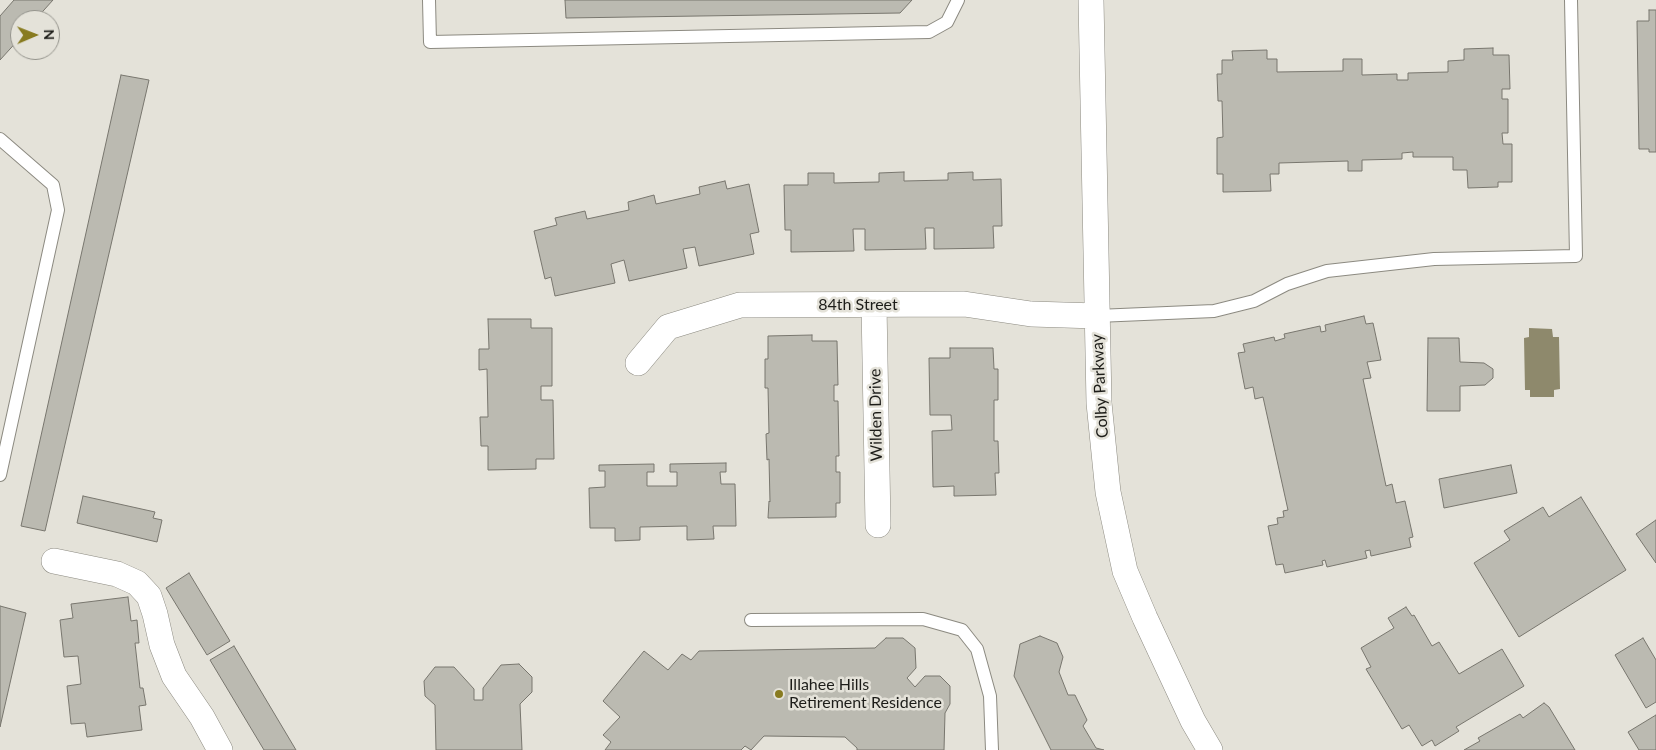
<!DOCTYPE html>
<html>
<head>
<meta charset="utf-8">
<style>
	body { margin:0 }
	#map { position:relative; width:1656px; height:750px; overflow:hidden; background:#e4e2d9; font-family:Lato,sans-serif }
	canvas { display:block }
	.north { position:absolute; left:10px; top:10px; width:50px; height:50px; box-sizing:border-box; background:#e4e2d9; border:1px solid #94938c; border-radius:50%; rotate:89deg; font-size:14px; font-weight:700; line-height:20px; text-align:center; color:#1d1d19 }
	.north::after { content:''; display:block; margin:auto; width:18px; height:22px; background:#887b20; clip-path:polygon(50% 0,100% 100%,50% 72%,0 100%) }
</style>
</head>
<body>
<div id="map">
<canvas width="1656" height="750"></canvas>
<div class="north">N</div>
</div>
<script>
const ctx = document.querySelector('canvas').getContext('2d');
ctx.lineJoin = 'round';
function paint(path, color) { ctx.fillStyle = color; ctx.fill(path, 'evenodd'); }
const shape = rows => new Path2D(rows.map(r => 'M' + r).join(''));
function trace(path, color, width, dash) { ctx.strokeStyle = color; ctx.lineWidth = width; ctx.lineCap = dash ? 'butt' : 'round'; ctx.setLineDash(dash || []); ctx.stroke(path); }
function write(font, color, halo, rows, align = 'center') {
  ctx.font = font + ' Lato,sans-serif'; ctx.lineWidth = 5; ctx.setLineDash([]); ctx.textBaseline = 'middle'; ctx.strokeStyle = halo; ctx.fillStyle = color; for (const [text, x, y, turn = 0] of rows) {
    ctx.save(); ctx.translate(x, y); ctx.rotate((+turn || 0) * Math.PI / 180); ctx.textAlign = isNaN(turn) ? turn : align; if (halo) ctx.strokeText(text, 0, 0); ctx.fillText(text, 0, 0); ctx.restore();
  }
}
const water = shape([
	[1529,328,1552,329,1553,337,1559,337,1560,389,1554,390,1554,397,1530,397,1530,390,1525,390,1524,338,1529,337]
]);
const building = shape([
	[14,0,53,0,35,20,20,20,20,38,0,60,0,16,14,0],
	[565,0,912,0,900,13,566,18,565,0],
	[1649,10,1656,10,1656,152,1649,152,1649,149,1639,149,1637,21,1649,21,1649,10],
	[1493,48,1493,55,1509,55,1510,89,1502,89,1502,99,1508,99,1508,133,1502,133,1503,144,1512,144,1512,182,1498,182,1498,187,1468,188,1467,170,1453,170,1453,157,1413,157,1413,152,1402,153,1402,159,1362,160,1362,171,1348,171,1348,161,1279,163,1279,174,1270,174,1271,191,1223,192,1223,174,1217,174,1217,138,1223,137,1222,101,1218,101,1217,74,1222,74,1222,60,1233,60,1232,51,1267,50,1267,59,1277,59,1277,72,1343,71,1343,59,1362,59,1362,75,1397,74,1397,80,1408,80,1408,73,1448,72,1448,61,1464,60,1464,49,1493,48],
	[121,75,149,80,45,531,21,526,121,75],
	[904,172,904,181,948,180,948,173,973,172,973,180,1001,179,1002,226,993,226,994,248,934,249,934,228,925,228,926,249,865,250,865,229,853,229,854,251,791,252,791,230,785,230,784,185,808,185,808,173,834,173,834,183,879,182,879,173,904,172],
	[725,181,727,189,749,184,759,232,750,234,754,254,699,266,695,247,683,249,687,268,629,281,624,260,611,264,615,283,555,296,551,277,545,279,534,231,557,225,555,218,585,211,587,219,629,210,628,202,654,195,656,204,700,194,699,187,725,181],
	[1364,316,1366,324,1373,323,1381,360,1367,362,1371,378,1363,379,1386,486,1392,484,1396,503,1405,501,1413,537,1409,538,1411,547,1371,556,1370,550,1365,551,1367,558,1327,567,1325,560,1322,561,1323,565,1285,573,1283,564,1276,565,1268,526,1278,524,1277,518,1284,517,1283,511,1288,510,1263,397,1255,399,1253,387,1245,389,1238,353,1245,352,1243,344,1274,337,1275,341,1285,338,1284,334,1320,326,1321,332,1326,331,1325,325,1364,316],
	[488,319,531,319,531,328,552,328,552,386,541,386,541,400,553,400,554,459,536,459,536,469,488,470,488,446,481,446,480,417,488,417,487,369,479,370,479,349,489,349,488,319],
	[812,335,812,341,837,341,838,385,834,385,834,401,838,401,839,456,836,456,836,472,840,472,840,503,836,503,836,517,768,518,769,501,770,502,769,459,767,460,766,434,769,433,768,388,765,388,765,359,768,359,768,336,812,335],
	[1428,338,1459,338,1460,362,1484,363,1493,369,1493,378,1485,385,1460,386,1460,411,1427,411,1428,338],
	[950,348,993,348,994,369,998,369,998,400,994,400,994,441,998,441,999,473,995,473,996,495,954,496,954,486,933,487,932,431,952,430,951,415,930,415,929,358,950,358,950,348],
	[726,463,726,472,720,472,721,484,735,484,736,526,713,526,714,539,687,540,687,526,640,527,640,540,615,541,615,528,590,528,589,488,605,487,605,471,599,471,599,465,654,464,654,472,647,472,647,486,677,486,677,472,670,472,670,464,726,463],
	[1511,465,1517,493,1444,508,1439,479,1511,465],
	[83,496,155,512,153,518,162,520,157,542,77,523,83,496],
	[1581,497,1626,570,1519,637,1474,563,1510,540,1504,531,1543,507,1549,517,1581,497],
	[1656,520,1656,563,1636,534,1656,520],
	[189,573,230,641,207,655,166,588,189,573],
	[128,597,131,621,137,620,139,643,135,643,140,688,143,688,146,705,139,706,142,730,87,737,85,723,71,724,67,686,81,684,78,656,64,657,60,620,73,618,71,604,128,597],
	[0,606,26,613,0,727,0,606],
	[1406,607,1412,616,1414,615,1432,646,1439,642,1459,674,1502,649,1524,686,1456,727,1459,731,1435,746,1432,740,1422,746,1409,725,1402,729,1366,669,1371,667,1361,648,1394,628,1388,618,1406,607],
	[1040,636,1057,643,1063,657,1059,672,1068,695,1075,695,1087,720,1083,726,1096,748,1104,750,1051,750,1014,676,1020,644,1040,636],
	[886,638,903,638,915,648,916,668,907,678,915,687,925,676,940,676,950,686,950,704,945,713,944,750,857,750,857,748,845,737,764,736,751,750,745,746,741,750,605,750,611,742,603,735,620,717,603,701,644,651,668,670,682,654,691,660,699,651,875,648,886,638],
	[1643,638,1656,660,1656,702,1646,708,1615,655,1643,638],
	[234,646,296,750,264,750,210,660,234,646],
	[519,664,532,677,532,692,520,704,522,750,436,750,435,705,425,696,424,681,435,667,454,667,474,689,474,700,483,700,483,688,501,665,519,664],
	[1544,703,1549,707,1575,750,1464,750,1480,741,1478,738,1520,714,1523,718,1544,703],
	[1656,715,1656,750,1639,750,1628,732,1656,715]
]);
const service = shape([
	[429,0,430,42,929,32,947,22,958,0],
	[0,139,53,185,58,210,0,475],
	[1097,316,1214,311,1254,301,1287,284,1327,271,1434,259,1576,256,1571,0],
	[751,620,923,619,962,630,977,649,990,696,992,750]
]);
const minor = shape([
	[1091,0,1099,403,1108,492,1125,571,1145,618,1193,721,1210,750],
	[874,305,878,525],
	[638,363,668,327,740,305,964,304,1031,314,1097,316],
	[54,561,117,574,137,583,149,596,155,614,162,645,174,676,202,717,220,750]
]);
const markers = [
	[779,694,5,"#887b20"]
];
const streetNames = [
	["84th Street",858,305],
	["Colby Parkway",1100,386,-93],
	["Wilden Drive",876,415,-91]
];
const poiNames = [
	["Illahee Hills",789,685],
	["Retirement Residence",789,703]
];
paint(water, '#8e896c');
paint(building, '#bbbab1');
trace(building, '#78766e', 1);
trace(service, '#8c8a81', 14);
trace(minor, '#8c8a81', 26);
trace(service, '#fff', 12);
trace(minor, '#fff', 25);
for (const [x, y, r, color] of markers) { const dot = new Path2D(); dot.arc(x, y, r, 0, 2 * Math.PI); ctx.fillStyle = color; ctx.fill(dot); trace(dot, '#e4e2d9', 2); }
write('16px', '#1d1d19', '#e4e2d9', streetNames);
write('16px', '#1d1d19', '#e4e2d9', poiNames, 'left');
</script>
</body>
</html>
